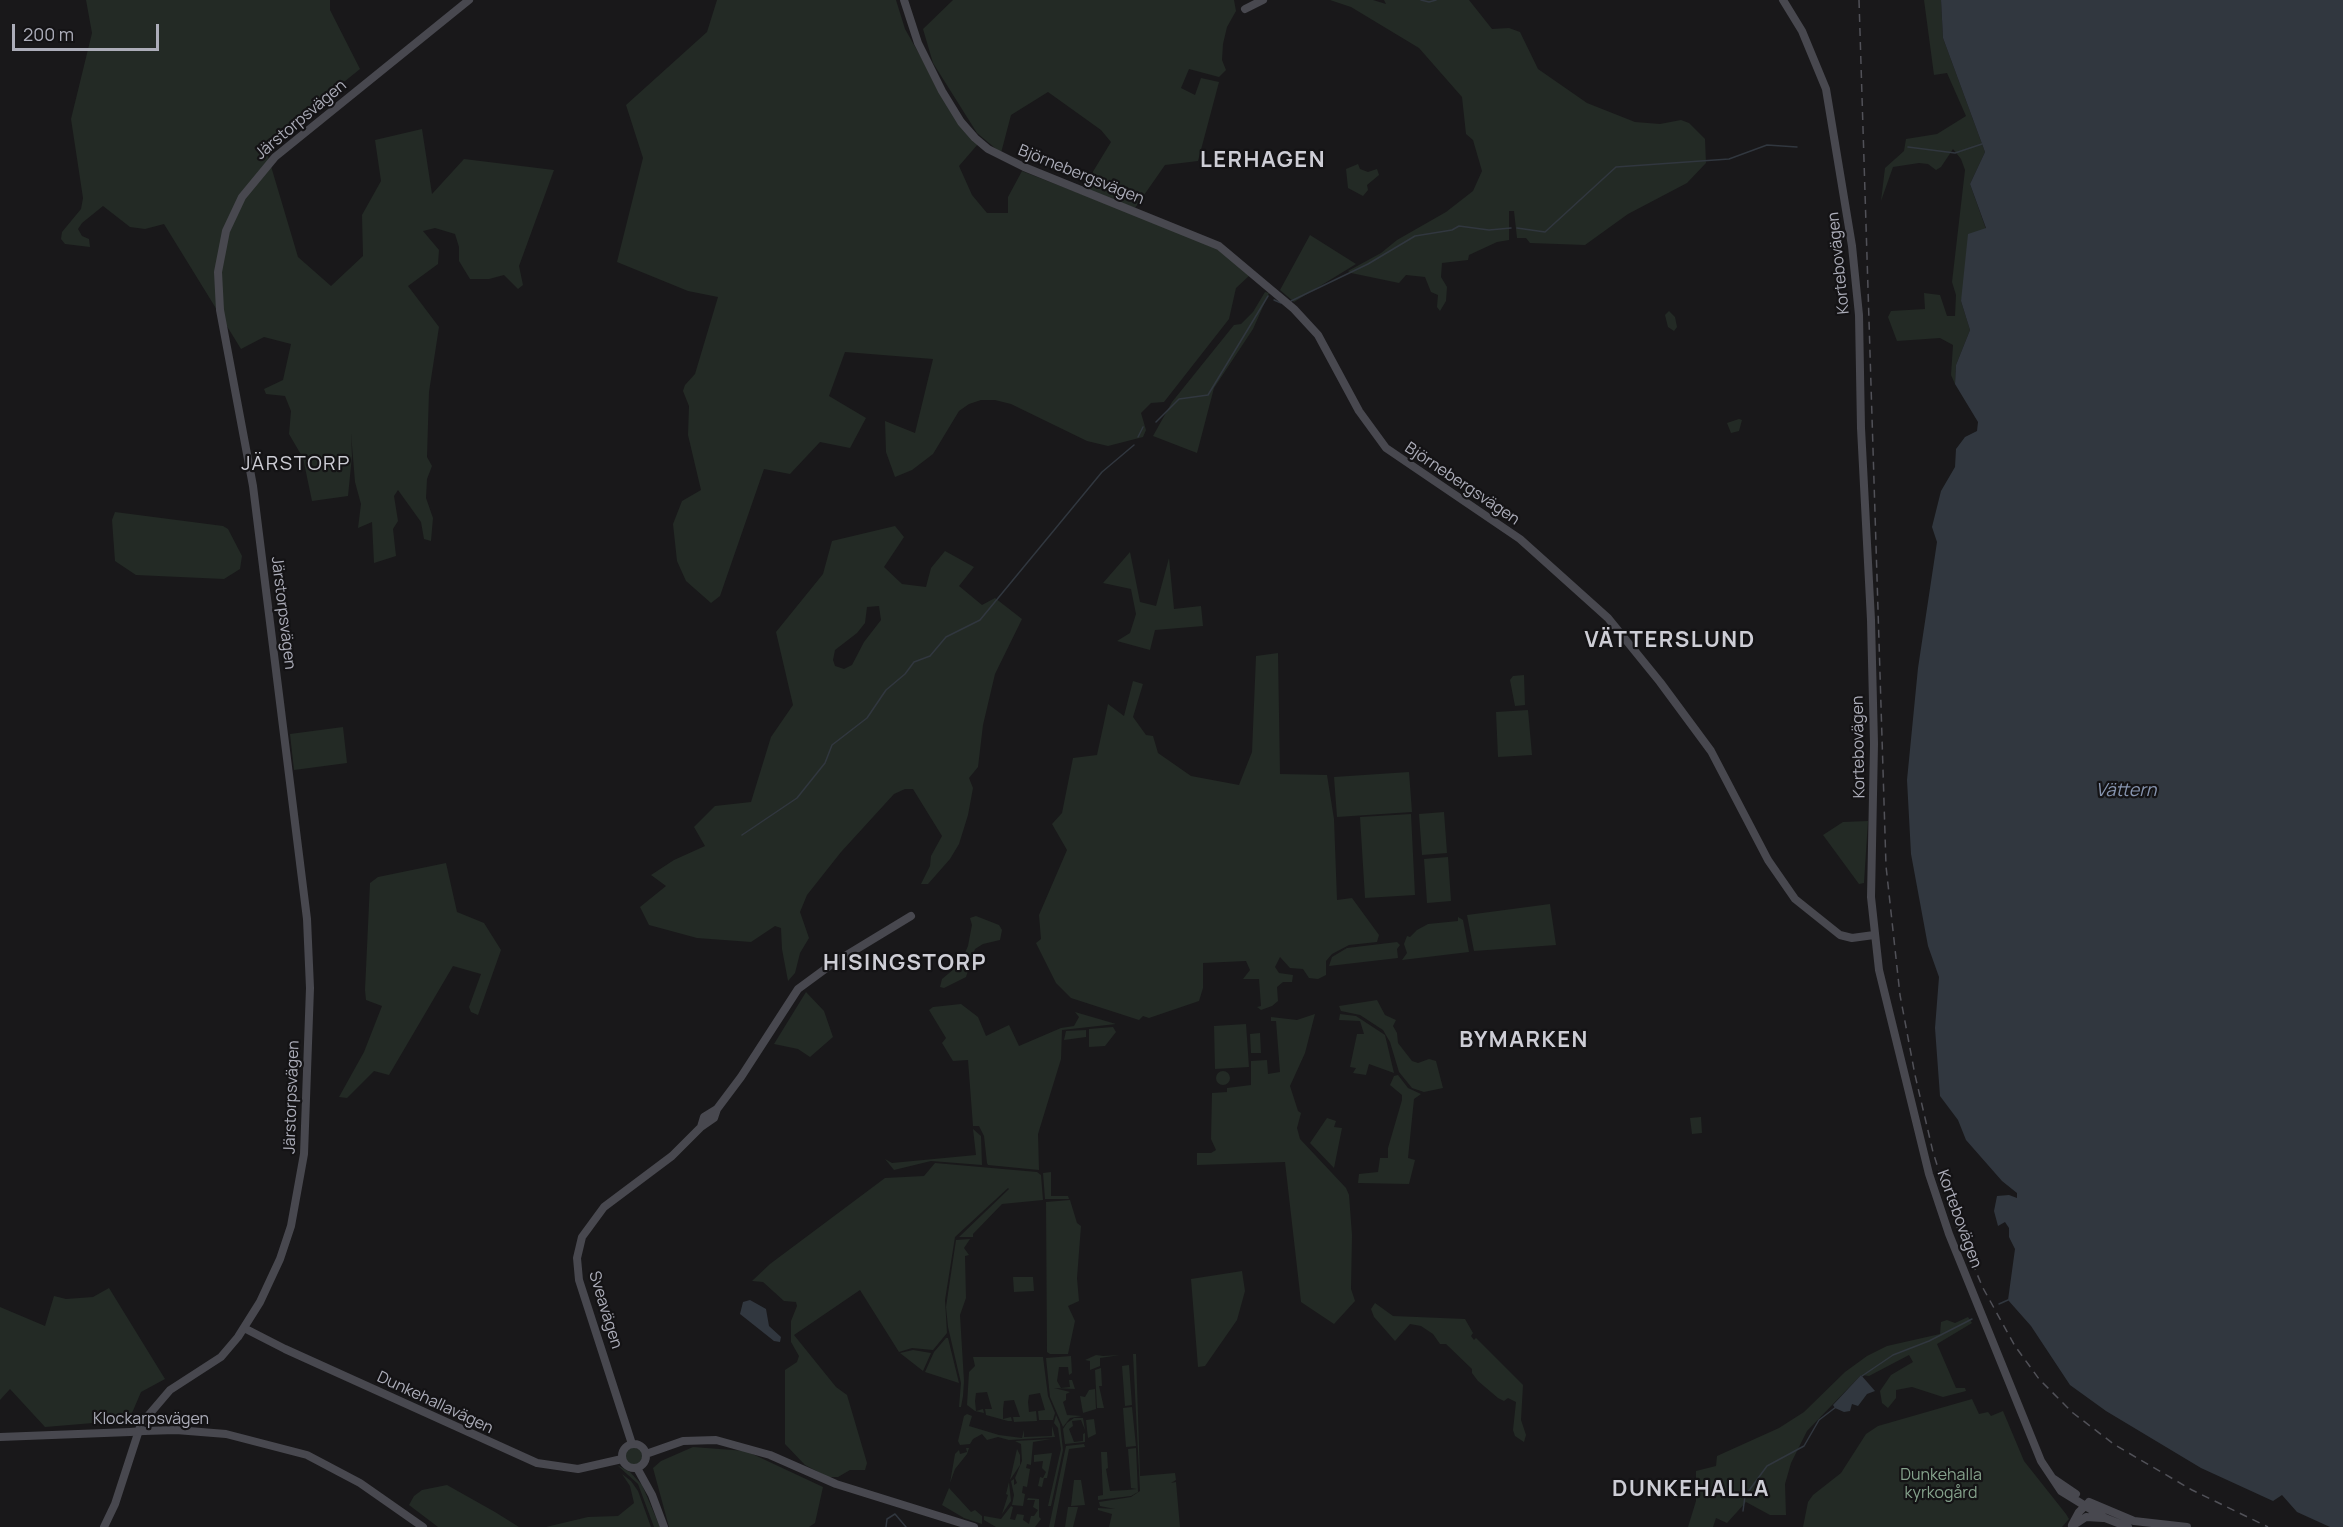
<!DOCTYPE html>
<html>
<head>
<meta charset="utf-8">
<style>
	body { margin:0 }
	#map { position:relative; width:2343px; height:1527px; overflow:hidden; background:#19181a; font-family:Manrope,sans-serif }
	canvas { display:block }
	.scale { position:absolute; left:12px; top:24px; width:147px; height:27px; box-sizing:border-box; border:3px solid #acadb9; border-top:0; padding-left:8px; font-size:18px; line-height:21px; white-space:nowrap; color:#acadb9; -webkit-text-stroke:4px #141315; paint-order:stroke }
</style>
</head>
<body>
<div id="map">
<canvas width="2343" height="1527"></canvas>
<div class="scale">200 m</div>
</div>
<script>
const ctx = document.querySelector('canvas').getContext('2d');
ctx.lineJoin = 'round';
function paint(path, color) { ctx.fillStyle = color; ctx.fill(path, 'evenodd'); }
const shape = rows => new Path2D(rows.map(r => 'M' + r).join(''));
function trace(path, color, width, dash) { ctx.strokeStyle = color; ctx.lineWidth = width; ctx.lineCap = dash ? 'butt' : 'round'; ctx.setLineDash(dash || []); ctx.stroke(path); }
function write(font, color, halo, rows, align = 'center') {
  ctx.font = font + ' Manrope,sans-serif'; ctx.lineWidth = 4.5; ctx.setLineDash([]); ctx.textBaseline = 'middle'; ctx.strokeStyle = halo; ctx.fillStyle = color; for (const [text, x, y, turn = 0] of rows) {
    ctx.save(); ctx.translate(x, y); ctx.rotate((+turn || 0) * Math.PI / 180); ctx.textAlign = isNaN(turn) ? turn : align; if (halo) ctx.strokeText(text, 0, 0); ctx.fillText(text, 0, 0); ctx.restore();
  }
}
const green = shape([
	[86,0,330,0,330,10,360,69,265,146,298,257,331,286,363,256,362,215,381,181,375,140,422,129,432,194,464,159,554,170,519,266,523,285,518,289,504,275,489,279,470,279,459,261,459,247,455,234,435,228,423,231,439,250,438,264,408,286,439,327,429,392,427,457,432,466,427,479,426,498,433,518,431,541,424,539,421,522,398,490,394,496,398,521,393,529,396,556,374,563,372,522,358,528,361,504,355,482,351,433,352,456,348,496,312,501,303,458,289,434,291,411,285,396,266,394,264,389,283,380,291,344,264,337,241,349,164,224,145,229,130,227,103,206,82,223,78,229,82,236,89,239,90,247,65,244,61,239,62,232,81,209,83,198,71,119,92,33],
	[717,0,896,0,905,29,922,59,978,144,959,166,972,195,987,213,1008,213,1008,197,1022,171,1212,245,1250,275,1236,288,1229,319,1164,402,1151,403,1141,413,1146,430,1143,437,1108,446,1087,441,1011,404,995,400,981,400,969,404,959,411,933,454,912,470,895,477,886,452,885,421,915,433,933,359,845,352,829,396,866,418,850,448,820,442,790,474,764,469,720,596,711,603,686,581,677,561,673,524,682,501,701,490,688,435,689,406,683,391,685,385,695,374,718,297,688,291,617,262,643,158,626,105,707,32],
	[953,0,1234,0,1236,11,1227,27,1223,44,1222,60,1226,70,1219,77,1189,69,1181,88,1195,95,1201,78,1219,82,1198,161,1165,165,1135,208,1083,188,1111,142,1101,130,1048,92,1011,115,1001,153,977,133,933,63,923,29],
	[1330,0,1373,0,1386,4,1384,0,1469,0,1492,29,1509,28,1520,32,1538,69,1587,103,1635,122,1660,124,1681,120,1689,123,1705,139,1706,163,1687,183,1628,214,1585,245,1530,243,1526,238,1517,238,1514,211,1509,211,1509,240,1497,242,1469,255,1468,260,1442,263,1441,277,1447,287,1446,301,1440,311,1437,307,1438,295,1431,292,1425,277,1406,275,1399,283,1351,273,1348,271,1381,253,1397,240,1446,212,1473,191,1482,171,1473,140,1466,134,1462,97,1419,48,1351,7],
	[1924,0,1941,0,1943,38,1985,152,1970,184,1986,229,1961,301,1970,330,1956,365,1955,384,1951,375,1953,345,1940,338,1897,341,1888,317,1891,311,1925,309,1924,293,1940,295,1947,316,1955,316,1956,295,1952,282,1965,170,1961,159,1953,149,1941,167,1936,170,1928,164,1919,163,1893,167,1881,201,1885,168,1904,151,1906,139,1937,134,1966,116,1947,73,1934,75],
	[1358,164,1360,169,1368,172,1377,169,1379,175,1367,185,1368,190,1363,196,1348,188,1346,169],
	[1310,235,1356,264,1294,302,1280,290],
	[1265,292,1269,293,1253,329,1214,388,1197,453,1153,436,1172,402,1234,325,1241,324,1253,312],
	[1669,311,1675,317,1677,327,1674,331,1668,327,1665,315],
	[1739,419,1742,420,1739,431,1731,433,1727,423],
	[115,512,223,526,228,529,242,556,240,569,224,579,136,575,115,561,112,520],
	[895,526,904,537,884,567,902,584,926,587,931,568,945,551,974,567,959,586,982,605,995,598,1022,619,995,674,983,725,978,767,969,778,973,788,968,815,959,844,950,859,928,884,921,884,930,866,931,856,942,836,913,789,905,789,894,794,841,852,807,895,800,912,809,938,800,953,795,973,788,981,782,949,781,928,775,926,751,942,697,938,649,925,640,907,666,886,651,875,674,860,705,846,694,827,715,806,751,802,771,737,793,705,776,632,823,574,832,541],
	[879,606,881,620,864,642,852,665,844,669,835,666,833,660,835,650,857,633,865,623,867,607],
	[1130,552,1140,602,1156,606,1169,558,1174,609,1201,606,1203,626,1155,630,1150,650,1117,641,1130,633,1136,614,1131,589,1103,583],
	[1278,653,1280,774,1327,775,1334,819,1337,900,1352,898,1379,935,1377,942,1349,945,1332,954,1326,961,1326,975,1318,979,1309,978,1303,969,1290,968,1280,957,1275,967,1279,973,1293,975,1292,982,1283,982,1277,987,1278,1001,1272,1006,1261,1010,1257,1007,1261,1006,1259,979,1243,979,1250,970,1246,961,1203,963,1203,988,1199,1001,1149,1018,1143,1016,1139,1020,1071,998,1056,983,1036,943,1041,939,1039,915,1067,850,1052,824,1062,813,1073,758,1097,755,1108,704,1124,716,1133,681,1143,684,1133,717,1146,735,1153,736,1158,753,1191,776,1239,785,1252,752,1256,656],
	[1524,675,1525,705,1515,706,1510,680,1513,676],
	[1528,710,1532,755,1498,757,1496,712],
	[343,727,347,763,294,770,290,734],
	[1409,772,1412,812,1337,817,1334,777],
	[1444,812,1447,853,1422,855,1419,814],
	[1411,814,1415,895,1365,898,1360,817],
	[1868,821,1864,883,1859,884,1823,835,1843,822],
	[1448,857,1451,901,1427,903,1424,859],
	[446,863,457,912,484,923,501,950,478,1015,471,1012,469,1007,481,974,453,966,389,1075,374,1071,347,1098,339,1097,364,1052,382,1006,366,1000,365,990,370,883,378,877],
	[1550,904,1556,945,1474,951,1467,915],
	[976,916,999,925,1002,930,1000,940,983,944,975,949,966,977,944,988,940,987,942,979,960,964,968,946,972,925,970,918],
	[1458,917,1463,920,1469,952,1402,960,1407,953,1404,944,1407,936,1410,937,1417,930,1428,924,1458,921],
	[1397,942,1400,945,1397,949,1398,958,1329,966,1332,957,1347,948],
	[806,992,824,1011,833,1037,810,1057,798,1049,774,1044],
	[1377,1000,1385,1015,1396,1020,1393,1026,1397,1033,1398,1043,1412,1061,1418,1063,1429,1059,1436,1061,1443,1088,1424,1092,1412,1088,1399,1072,1390,1042,1383,1030,1360,1015,1341,1011,1339,1006],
	[961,1004,978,1017,986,1036,1009,1025,1019,1046,1061,1028,1074,1026,1079,1017,1075,1012,1116,1024,1062,1030,1061,1059,1038,1134,1039,1170,988,1165,987,1163,984,1136,979,1126,973,1126,968,1060,953,1061,942,1043,946,1038,929,1010,933,1007],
	[1315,1014,1305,1053,1290,1086,1298,1111,1301,1113,1297,1128,1300,1139,1346,1188,1349,1195,1352,1235,1351,1289,1355,1301,1334,1324,1301,1302,1285,1162,1197,1165,1197,1153,1211,1153,1216,1150,1211,1139,1212,1093,1227,1092,1227,1088,1251,1085,1251,1061,1267,1060,1268,1074,1280,1072,1276,1021,1271,1021,1271,1017,1297,1020],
	[1340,1014,1356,1016,1385,1035,1394,1073,1369,1064,1366,1075,1353,1073,1356,1068,1350,1067,1357,1034,1364,1034,1360,1021,1339,1020],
	[1246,1024,1249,1067,1215,1069,1214,1026],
	[1113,1027,1116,1032,1105,1046,1089,1047,1089,1029],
	[1086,1030,1086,1037,1064,1040,1066,1031],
	[1260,1033,1261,1053,1251,1053,1250,1034],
	'1216 1078a7 7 0 1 1 14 0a7 7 0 1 1-14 0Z',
	[1398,1075,1408,1088,1421,1094,1414,1099,1408,1158,1415,1160,1409,1184,1358,1183,1359,1174,1378,1172,1380,1158,1388,1158,1388,1148,1402,1100,1402,1095,1390,1085,1394,1076],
	[1701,1117,1702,1133,1692,1134,1690,1118],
	[1327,1118,1336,1121,1334,1127,1342,1128,1334,1168,1310,1143],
	[973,1129,981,1136,982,1165,931,1161,894,1170,885,1159,892,1163,976,1155],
	[935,1163,1037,1172,1041,1175,1043,1200,1002,1204,973,1234,973,1237,959,1237,1009,1189,1008,1188,955,1237,945,1300,947,1333,933,1350,912,1348,899,1352,860,1290,794,1335,836,1387,847,1395,867,1463,865,1470,850,1470,838,1477,828,1477,805,1465,785,1444,785,1370,797,1362,799,1356,791,1342,791,1321,797,1306,796,1302,784,1301,763,1282,752,1281,770,1264,885,1178,924,1176],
	[1051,1172,1051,1196,1068,1196,1069,1199,1045,1199,1043,1173],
	[1070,1200,1077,1223,1081,1226,1077,1278,1079,1301,1068,1306,1075,1321,1068,1354,1050,1354,1047,1352,1046,1202],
	[970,1239,964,1248,969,1255,965,1256,966,1298,960,1315,964,1381,963,1396,961,1407,959,1407,961,1383,948,1327,946,1307,956,1240],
	[1242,1271,1245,1291,1237,1320,1205,1366,1198,1367,1191,1279],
	[1013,1277,1033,1277,1034,1291,1014,1292],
	[109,1288,165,1379,141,1392,129,1420,45,1427,10,1389,0,1400,0,1307,45,1326,54,1296,66,1299,93,1297],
	[1375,1303,1393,1316,1465,1319,1473,1333,1471,1336,1474,1340,1476,1338,1523,1385,1521,1420,1526,1435,1524,1442,1515,1436,1513,1430,1516,1402,1508,1398,1504,1401,1498,1398,1478,1381,1472,1373,1472,1369,1446,1344,1440,1344,1433,1334,1421,1326,1410,1324,1395,1341,1374,1317,1371,1309],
	[1968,1317,1972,1323,1937,1344,1956,1388,1965,1388,1966,1391,1943,1397,1912,1387,1896,1390,1896,1398,1888,1408,1882,1403,1880,1391,1891,1375,1913,1362,1909,1355,1869,1376,1861,1375,1807,1431,1791,1463,1785,1484,1786,1515,1770,1515,1746,1502,1727,1523,1716,1518,1713,1527,1688,1527,1696,1501,1696,1471,1716,1466,1717,1456,1779,1428,1804,1412,1845,1372,1867,1356,1887,1346,1940,1334,1941,1322,1947,1320,1955,1323],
	[946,1338,948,1338,959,1383,925,1372,934,1352],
	[913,1350,931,1353,923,1371,900,1353],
	[1133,1354,1136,1354,1140,1476,1175,1473,1176,1480,1171,1483,1176,1482,1180,1527,1109,1527,1112,1514,1098,1510,1098,1508,1115,1509,1100,1506,1099,1502,1131,1497,1140,1491],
	[1096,1355,1103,1356,1120,1355,1100,1358,1100,1366,1090,1370,1090,1361,1085,1360],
	[1071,1356,1072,1373,1069,1375,1068,1367,1059,1367,1057,1381,1061,1388,1070,1387,1069,1380,1072,1380,1075,1389,1054,1388,1070,1392,1066,1394,1066,1400,1063,1402,1067,1415,1082,1416,1070,1418,1063,1427,1050,1397,1046,1358],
	[973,1357,1043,1357,1048,1396,1055,1413,1053,1420,1039,1420,1038,1411,1045,1410,1040,1393,1029,1395,1028,1402,1029,1412,1036,1411,1037,1421,1014,1422,1013,1417,1020,1417,1014,1400,1004,1401,1003,1409,1003,1419,1011,1417,1012,1421,1008,1421,986,1415,985,1409,992,1409,987,1392,976,1393,975,1401,976,1411,983,1409,984,1413,975,1411,967,1405,969,1372,975,1366],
	[1129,1365,1132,1405,1125,1406,1122,1366],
	[1101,1368,1102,1386,1099,1386,1104,1408,1097,1408,1095,1370],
	[1095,1389,1096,1409,1083,1413,1080,1396,1085,1397,1089,1390],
	[1972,1399,1979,1414,1988,1412,1991,1416,2003,1411,2024,1461,2066,1514,2069,1519,2062,1527,1803,1527,1808,1502,1813,1495,1841,1473,1866,1434,1878,1426],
	[1132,1407,1136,1446,1126,1447,1123,1408],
	[967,1414,972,1416,969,1426,999,1435,1022,1438,1024,1430,1024,1437,1052,1436,1052,1426,1055,1437,1009,1440,998,1437,987,1440,982,1434,973,1439,970,1444,960,1445,958,1441,964,1416],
	[1056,1415,1060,1424,1063,1450,1051,1506,1048,1506,1061,1449,1058,1428,1054,1423],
	[1083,1418,1085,1430,1081,1420,1072,1421,1073,1426,1069,1429,1074,1442,1083,1441,1083,1434,1085,1433,1085,1442,1065,1444,1063,1429,1067,1423,1074,1418],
	[1094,1419,1096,1434,1088,1438,1086,1420],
	[1051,1439,1033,1442,1031,1465,1027,1464,1026,1468,1030,1469,1027,1487,1023,1486,1022,1493,1025,1494,1023,1506,1012,1505,1014,1495,1011,1481,1014,1479,1014,1485,1017,1483,1015,1478,1022,1461,1021,1444,1015,1441],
	[1084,1444,1085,1447,1069,1449,1054,1527,1049,1527,1066,1446],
	[633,1447,641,1450,643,1456,639,1464,633,1465,628,1463,625,1458,626,1451],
	[693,1447,746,1451,823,1487,815,1523,809,1527,669,1527,653,1468,661,1461],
	[966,1448,969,1448,967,1454,955,1469,950,1483,955,1454,959,1450,960,1454,967,1452],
	[1136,1448,1138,1492,1131,1496,1098,1500,1098,1496,1103,1495,1101,1452,1107,1452,1108,1468,1106,1469,1110,1491,1127,1490,1137,1489,1131,1488,1128,1449],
	[1017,1449,1020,1455,1020,1465,1010,1480],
	[1052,1453,1047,1478,1044,1478,1042,1487,1038,1486,1040,1477,1043,1478,1046,1472,1042,1468,1043,1461,1034,1462,1034,1455],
	[617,1465,630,1472,642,1485,660,1527,654,1527,638,1484],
	[622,1474,631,1481,638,1491,651,1527,546,1527,588,1517,618,1516,634,1503,630,1486],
	[1074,1480,1081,1480,1085,1505,1071,1506],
	[1009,1482,1011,1501,1002,1514,1008,1495,1006,1494],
	[447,1485,495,1512,519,1527,438,1527,409,1505,414,1496,422,1490],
	[949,1488,971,1512,975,1510,982,1516,982,1524,964,1518,942,1505],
	[1028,1498,1039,1499,1039,1517,1041,1519,1035,1527,996,1527,984,1520,984,1516,1001,1519,1011,1506,1013,1507,1010,1519,1015,1520,1017,1514,1024,1515,1023,1520,1029,1524,1031,1516,1034,1516,1038,1510,1033,1507,1035,1500,1027,1500],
	[1068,1507,1078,1507,1073,1527,1065,1527]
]);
const water = shape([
	[1941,0,2343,0,2343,1527,2330,1527,2297,1512,2282,1495,2273,1501,2201,1468,2106,1411,2070,1385,2031,1326,2008,1300,2015,1249,2009,1237,2009,1228,2005,1222,1998,1226,1994,1211,1997,1196,2009,1195,2017,1198,2017,1193,2002,1181,1966,1140,1958,1120,1940,1096,1935,1028,1939,977,1928,946,1911,854,1907,780,1918,668,1937,542,1932,527,1941,491,1955,467,1956,449,1965,437,1977,431,1978,422,1955,384,1956,365,1970,330,1961,301,1968,234,1986,228,1970,184,1985,152,1943,38],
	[750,1300,766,1309,769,1326,781,1337,780,1342,774,1341,740,1314,743,1302],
	[1861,1375,1875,1391,1867,1394,1858,1406,1852,1404,1850,1411,1844,1412,1835,1408,1833,1405]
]);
const stream = shape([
	[1421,0,1429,2,1436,0],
	[1908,147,1955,153,1982,144],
	[1517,228,1545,232,1616,167,1729,159,1767,145,1797,147],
	[1274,300,1281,303],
	[1291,301,1368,264,1415,236,1452,230,1459,226,1489,230,1511,228],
	[1156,422,1179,399,1208,395,1268,296],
	[1138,437,1143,427],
	[742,835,797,798,825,763,832,745,867,718,886,690,905,674,914,662,930,656,946,637,980,620,1102,472,1134,445],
	[1999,1304,2008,1300],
	[1862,1376,1893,1355,1929,1341,1972,1319],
	[1743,1511,1745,1496,1767,1466,1804,1446,1819,1420,1836,1407],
	[886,1527,887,1519,895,1514,906,1527]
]);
const secondary = shape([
	[904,0,918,43,942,91,961,122,975,138,988,149,1024,167,1219,246,1294,309,1318,335,1359,411,1386,448,1520,539,1608,618,1660,682,1711,751,1768,860,1795,899,1840,935,1852,938,1874,935],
	[1783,0,1802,31,1826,89,1852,246,1859,315,1861,428,1871,620,1874,744,1871,897,1879,970,1929,1174,1949,1234,2041,1461,2061,1491,2105,1518,2128,1527],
	[1245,9,1263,0],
	[701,1127,714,1118,717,1109,741,1077,798,989,832,964,911,916],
	[244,1328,285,1349,537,1463,578,1469,622,1459],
	[144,1431,176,1430,226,1434,307,1455,360,1483,423,1527],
	[0,1437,130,1432],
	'622 1456a12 12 0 1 1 24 0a12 12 0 1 1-24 0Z',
	[632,1444,579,1280,577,1258,582,1237,604,1207,672,1156,701,1127,704,1117,717,1109],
	[646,1454,683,1441,716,1440,770,1455,836,1484,974,1527],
	[637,1468,652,1495,664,1527],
	[2054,1479,2076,1494],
	[2089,1502,2134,1521,2187,1527],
	[2072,1525,2079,1512,2088,1503],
	[2072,1526,2086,1517,2103,1518],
	[104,1527,115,1504,141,1424,170,1390,221,1357,238,1337,260,1302,280,1259,291,1226,304,1154,310,988,307,919,253,486,220,310,218,272,226,231,242,197,275,157,469,0]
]);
const rail = shape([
	[1859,0,1886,866,1900,995,1915,1075,1933,1152,1955,1222,1983,1288,2015,1346,2039,1379,2073,1413,2115,1445,2192,1490,2268,1527]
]);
const secondaryBridge = shape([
	[130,1432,144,1431]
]);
const streetNames = [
	["Järstorpsvägen",301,120,-40],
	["Björnebergsvägen",1081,175,22],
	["Kortebovägen",1839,263,-96],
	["Björnebergsvägen",1462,484,34],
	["Järstorpsvägen",283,613,83],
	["Kortebovägen",1859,747,-91],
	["Järstorpsvägen",292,1097,-88],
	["Kortebovägen",1959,1219,70],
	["Sveavägen",605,1310,73],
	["Dunkehallavägen",435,1403,25],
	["Klockarpsvägen",151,1420]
];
const parkNames = [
	["Dunkehalla",1941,1476],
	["kyrkogård",1941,1494]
];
const waterNames = [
	["Vättern",2126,791]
];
const quarterNames = [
	["JÄRSTORP",296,464]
];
const districtNames = [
	["LERHAGEN",1263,161],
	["VÄTTERSLUND",1670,641],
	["HISINGSTORP",905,964],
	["BYMARKEN",1524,1041],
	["DUNKEHALLA",1691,1490]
];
paint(green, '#232a25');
paint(water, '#31373f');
trace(stream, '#31373f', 1.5);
trace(secondary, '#48484f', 8);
trace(rail, '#515158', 1.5, [8, 6]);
trace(secondaryBridge, '#48484f', 8);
write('16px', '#acadb9', '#141315', streetNames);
write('16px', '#85a28c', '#141315', parkNames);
write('italic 18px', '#8795b0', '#141315', waterNames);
ctx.letterSpacing = '1.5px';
write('20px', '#cdcdd5', '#141315', quarterNames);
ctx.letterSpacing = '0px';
ctx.letterSpacing = '1.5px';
write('bold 22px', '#cdcdd5', '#141315', districtNames);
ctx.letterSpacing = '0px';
</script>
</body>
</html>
